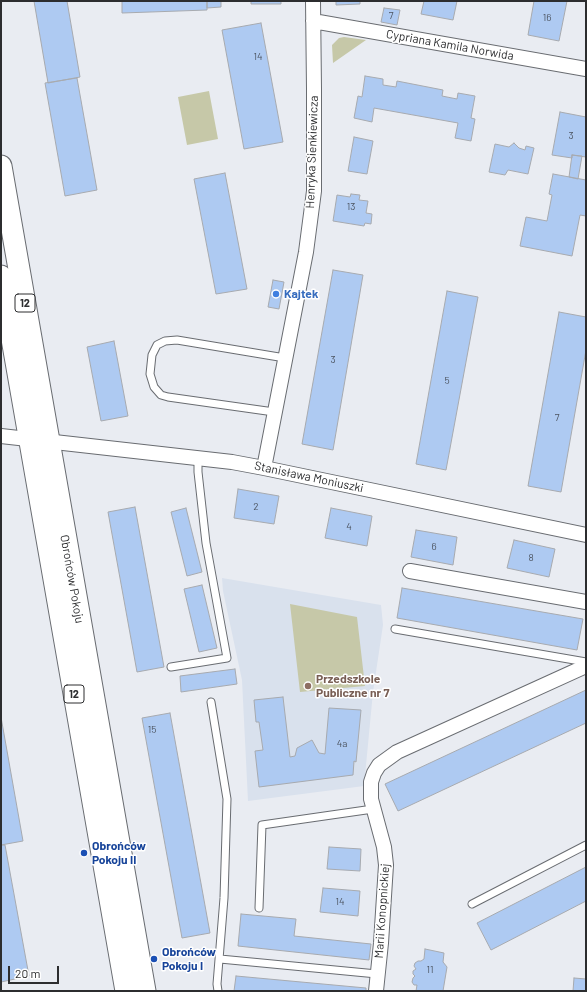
<!DOCTYPE html>
<html>
<head>
<meta charset="utf-8">
<style>
	body { margin:0 }
	#map { position:relative; width:587px; height:992px; overflow:hidden; background:#e9ecf2; font-family:Barlow,sans-serif }
	canvas { display:block }
	.frame { position:absolute; inset:0; border:2px solid #2c2d2f; pointer-events:none }
	.scale { position:absolute; left:8px; top:966px; width:51px; height:18px; box-sizing:border-box; border:2px solid #2c2d2f; border-top:0; padding-left:5px; font-size:12px; line-height:14px; white-space:nowrap; color:#2c2d2f; -webkit-text-stroke:3px #fff; paint-order:stroke }
</style>
</head>
<body>
<div id="map">
<canvas width="587" height="992"></canvas>
<div class="frame"></div>
<div class="scale">20 m</div>
</div>
<script>
const ctx = document.querySelector('canvas').getContext('2d');
ctx.lineJoin = 'round';
function paint(path, color) { ctx.fillStyle = color; ctx.fill(path, 'evenodd'); }
const shape = rows => new Path2D(rows.map(r => 'M' + r).join(''));
function trace(path, color, width, dash) { ctx.strokeStyle = color; ctx.lineWidth = width; ctx.lineCap = dash ? 'butt' : 'round'; ctx.setLineDash(dash || []); ctx.stroke(path); }
function write(font, color, halo, rows, align = 'center') {
  ctx.font = font + ' Barlow,sans-serif'; ctx.lineWidth = 3; ctx.setLineDash([]); ctx.textBaseline = 'middle'; ctx.strokeStyle = halo; ctx.fillStyle = color; for (const [text, x, y, turn = 0] of rows) {
    ctx.save(); ctx.translate(x, y); ctx.rotate((+turn || 0) * Math.PI / 180); ctx.textAlign = isNaN(turn) ? turn : align; if (halo) ctx.strokeText(text, 0, 0); ctx.fillText(text, 0, 0); ctx.restore();
  }
}
const built = shape([
	[222,578,381,605,383,625,373,692,364,786,248,801,242,680,223,591]
]);
const green = shape([
	[344,37,366,40,333,63,332,45,339,38],
	[209,91,218,139,187,145,178,97],
	[290,604,357,617,365,686,300,692]
]);
const building = shape([
	[34,1,67,1,80,77,48,83,34,1],
	[122,1,207,1,207,10,122,13,122,1],
	[207,1,221,1,221,7,207,8,207,1],
	[251,1,281,1,281,4,251,4,251,1],
	[336,1,360,1,360,4,336,5,336,1],
	[424,1,457,1,453,20,421,14,424,1],
	[534,1,567,1,559,41,528,35,534,1],
	[384,8,400,10,397,25,381,22,384,8],
	[261,23,283,142,244,149,222,30,261,23],
	[365,76,383,79,383,85,396,87,397,81,443,90,442,96,457,99,458,93,475,96,471,118,475,119,471,141,455,138,458,123,374,108,372,122,354,118,358,96,362,97,365,76],
	[77,78,97,190,65,196,45,83,77,78],
	[560,112,586,117,586,157,572,155,572,158,552,155,560,112],
	[354,137,373,141,367,174,348,171,354,137],
	[514,143,519,148,525,150,526,146,534,148,528,174,508,170,505,175,489,172,495,144,509,147,514,143],
	[572,155,582,156,578,179,569,177,572,155],
	[225,173,247,289,216,294,194,179,225,173],
	[553,174,586,180,586,216,580,215,572,256,520,246,526,217,547,221,552,195,549,194,553,174],
	[351,194,360,195,359,200,368,201,366,213,372,214,371,224,365,223,364,226,333,221,337,195,350,197,351,194],
	[333,270,363,275,333,450,302,444,333,270],
	[273,280,284,282,279,309,268,307,273,280],
	[447,291,478,297,446,470,416,464,447,291],
	[559,312,586,317,586,350,561,492,528,486,559,312],
	[114,341,128,416,101,421,87,347,114,341],
	[238,489,279,496,274,524,234,518,238,489],
	[135,507,164,667,137,672,108,512,135,507],
	[186,508,202,572,187,576,171,512,186,508],
	[331,508,372,516,367,546,325,538,331,508],
	[416,530,457,537,453,565,411,557,416,530],
	[514,540,555,549,549,577,507,568,514,540],
	[202,585,217,648,199,652,184,589,202,585],
	[402,588,583,619,577,650,397,618,402,588],
	[235,669,237,684,181,692,180,676,235,669],
	[586,690,586,723,398,811,385,784,586,690],
	[283,697,290,757,295,756,297,748,312,740,319,753,325,754,329,708,361,710,356,762,354,761,353,775,259,787,255,751,263,750,259,722,256,722,254,700,283,697],
	[170,713,210,933,182,938,142,718,170,713],
	[1,717,23,841,1,845,1,717],
	[1,845,5,845,29,976,1,982,1,845],
	[329,847,361,849,360,871,327,869,329,847],
	[586,867,586,901,491,950,477,923,586,867],
	[323,888,360,891,358,916,320,912,323,888],
	[241,914,296,919,294,936,371,944,369,960,238,946,241,914],
	[425,949,444,953,443,962,447,967,443,991,416,991,417,985,414,985,412,982,413,978,415,976,413,974,413,971,416,969,414,966,415,963,418,961,421,961,424,959,425,949],
	[236,976,366,988,366,991,234,991,236,976],
	[574,978,586,979,586,991,573,991,574,978]
]);
const lane = shape([
	[274,412,168,397,161,395,154,387,150,374,152,355,157,345,165,341,177,340,285,358],
	[395,629,586,662],
	[171,667,227,658,206,543,198,472,198,458],
	[211,702,227,799,224,898,217,984,218,991],
	[472,904,586,845],
	[259,908,262,825,373,809],
	[220,959,377,974]
]);
const street = shape([
	[313,21,586,69],
	[1,436,232,462,264,468,586,535],
	[264,468,306,252,314,191,314,89,313,1],
	[410,571,586,602],
	[376,991,381,943,386,865,384,847,371,799,371,782,374,773,379,765,397,752,586,666]
]);
const primary = shape([
	[1,166,145,991],
	[1,276,126,991]
]);
const markers = [
	[276,294,4,"#3f7fe0"],
	[308,686,4,"#8d6e63"],
	[84,853,4,"#1a4fb4"],
	[154,959,4,"#1a4fb4"]
];
const numberNames = [
	["7",391,16],
	["16",547,18],
	["14",258,57],
	["3",571,136],
	["13",351,207],
	["3",333,360],
	["5",447,381],
	["7",557,418],
	["2",256,507],
	["4",349,527],
	["6",434,547],
	["8",531,558],
	["15",152,730],
	["4a",342,744],
	["14",340,902],
	["11",430,970]
];
const shields = [
	[25,303,20],
	[74,694,20]
];
const shieldNames = [
	["12",25,303],
	["12",74,694]
];
const streetNames = [
	["Cypriana Kamila Norwida",450,45,10],
	["Henryka Sienkiewicza",312,152,-88],
	["Stanisława Moniuszki",309,477,12],
	["Obrońców Pokoju",72,579,80],
	["Marii Konopnickiej",382,911,-86]
];
const shopNames = [
	["Kajtek",284,294]
];
const educationNames = [
	["Przedszkole",316,679],
	["Publiczne nr 7",316,693]
];
const transitNames = [
	["Obrońców",92,846],
	["Pokoju II",92,860],
	["Obrońców",162,952],
	["Pokoju I",162,966]
];
paint(built, '#d9e1ed');
paint(green, '#c6c8a8');
paint(building, '#aecaf2');
trace(building, '#a7aaaf', 1);
trace(lane, '#696c71', 9);
trace(street, '#696c71', 16);
trace(primary, '#696c71', 23);
trace(lane, '#fff', 7);
trace(street, '#fff', 14);
trace(primary, '#fff', 21);
for (const [x, y, r, color] of markers) { const dot = new Path2D(); dot.arc(x, y, r, 0, 2 * Math.PI); ctx.fillStyle = color; ctx.fill(dot); trace(dot, '#fff', 1.5); }
write('10px', '#4c5460', null, numberNames);
for (const [x, y, w] of shields) { const box = new Path2D(); box.roundRect(x - w / 2, y - 9, w, 18, 3); ctx.fillStyle = '#fff'; ctx.fill(box); trace(box, '#2c2d2f', 1); }
write('bold 11px', '#2c2d2f', null, shieldNames);
write('12px', '#2c2d2f', '#fff', streetNames);
write('bold 12px', '#366cbe', '#fff', shopNames, 'left');
write('bold 12px', '#785e54', '#fff', educationNames, 'left');
write('bold 12px', '#164399', '#fff', transitNames, 'left');
</script>
</body>
</html>
